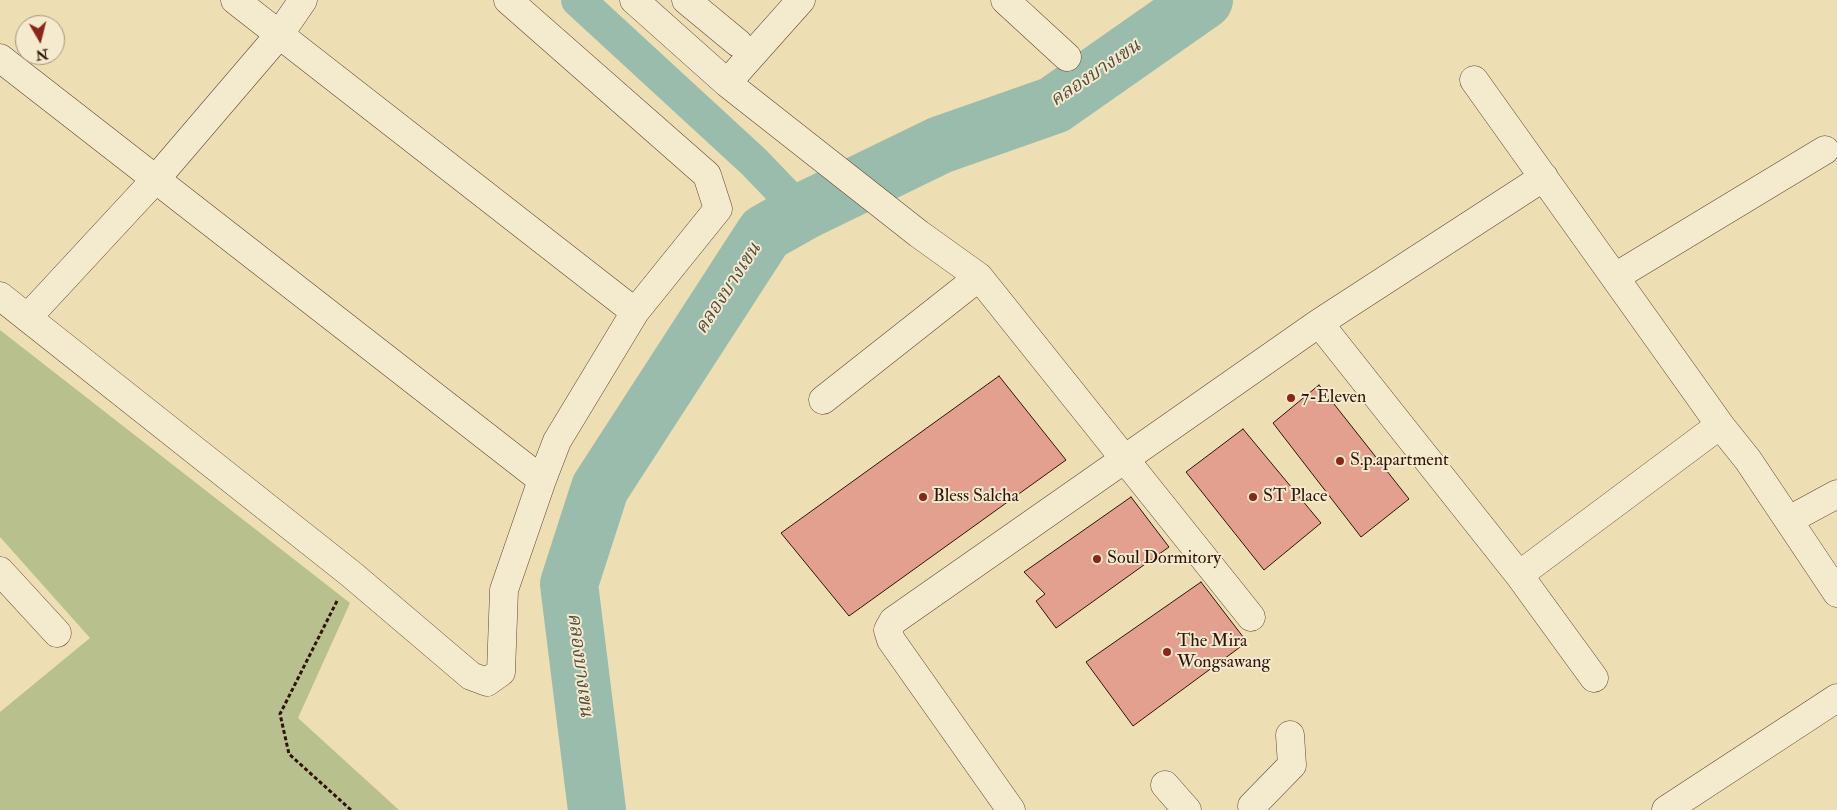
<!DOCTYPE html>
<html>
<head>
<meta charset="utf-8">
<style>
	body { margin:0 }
	#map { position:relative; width:1837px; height:810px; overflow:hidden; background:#eedeb3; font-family:"IM FELL Double Pica",serif }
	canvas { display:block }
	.north { position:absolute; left:15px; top:15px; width:50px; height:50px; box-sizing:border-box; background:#f4eace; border:1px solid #a5947f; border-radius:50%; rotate:172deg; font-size:14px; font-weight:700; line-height:20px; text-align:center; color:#2f1309 }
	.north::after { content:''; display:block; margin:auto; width:18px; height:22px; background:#8f2418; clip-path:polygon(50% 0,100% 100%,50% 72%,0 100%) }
</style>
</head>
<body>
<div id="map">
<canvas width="1837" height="810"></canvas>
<div class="north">N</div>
</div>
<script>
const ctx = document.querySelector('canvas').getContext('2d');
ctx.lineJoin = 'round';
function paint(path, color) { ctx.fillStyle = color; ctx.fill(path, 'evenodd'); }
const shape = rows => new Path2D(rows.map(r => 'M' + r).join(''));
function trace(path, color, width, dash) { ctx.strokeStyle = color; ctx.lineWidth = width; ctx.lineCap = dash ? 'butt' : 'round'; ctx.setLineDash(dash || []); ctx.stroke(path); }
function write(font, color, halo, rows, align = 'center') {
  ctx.font = font + ' "IM FELL Double Pica","Noto Serif Thai",serif'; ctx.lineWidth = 4; ctx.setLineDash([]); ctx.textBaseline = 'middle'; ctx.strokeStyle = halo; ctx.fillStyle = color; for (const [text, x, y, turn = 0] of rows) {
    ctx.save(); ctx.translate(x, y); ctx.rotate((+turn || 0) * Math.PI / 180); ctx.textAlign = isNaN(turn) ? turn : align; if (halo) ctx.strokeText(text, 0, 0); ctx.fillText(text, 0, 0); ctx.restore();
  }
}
const green = shape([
	[0,330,350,603,298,718,399,810,0,810,0,712,90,638,0,537]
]);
const canal = shape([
	[578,0,754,162,802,212]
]);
const river = shape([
	[597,810,569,584,600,488,765,233,804,211,940,145,1054,105,1204,0]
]);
const building = shape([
	[999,376,1066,460,849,616,781,533,999,376],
	[1319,385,1409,499,1361,537,1273,423,1319,385],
	[1243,429,1321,523,1264,570,1186,472,1243,429],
	[1131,497,1169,547,1056,628,1036,601,1045,594,1024,572,1131,497],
	[1201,582,1247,642,1133,726,1086,662,1201,582]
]);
const path = shape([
	[337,601,280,714,289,754,351,810]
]);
const minor = shape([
	[235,0,635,312],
	[634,0,727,83,919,234,979,277,1251,617],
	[686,0,738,43],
	[1005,0,1067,57],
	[0,58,542,480],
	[1474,80,1720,425,1748,460,1837,593],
	[727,83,801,0],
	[1615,277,1825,150],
	[0,296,351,574,471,676,487,682,501,672,504,590,542,480,557,441,635,312,718,209,707,175,508,0],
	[28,317,155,180,279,35,303,0],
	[1319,323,1519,575,1594,678],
	[823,400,979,277],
	[1789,520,1837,494],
	[0,571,57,633],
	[1519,575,1720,425],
	[1165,785,1187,810],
	[1252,806,1292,765,1290,735],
	[1011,810,891,640,888,630,893,621,1319,323,1544,177],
	[1666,810,1837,698]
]);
const markers = [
	[1291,398,5,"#8f2418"],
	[1340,461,5,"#8f2418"],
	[923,497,5,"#8f2418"],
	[1253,497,5,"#8f2418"],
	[1097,559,5,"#8f2418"],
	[1167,652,5,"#8f2418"]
];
const poiNames = [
	["7-Eleven",1301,398],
	["S.p.apartment",1350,461],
	["Bless Salcha",933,497],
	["ST Place",1263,497],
	["Soul Dormitory",1107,559],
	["The Mira",1177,642],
	["Wongsawang",1177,663]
];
const waterNames = [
	["คลองบางเขน",1096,74,-34],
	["คลองบางเขน",729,289,-57],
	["คลองบางเขน",579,665,83]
];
paint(green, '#b8c18d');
trace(canal, '#99bcac', 34);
trace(river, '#99bcac', 58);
paint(building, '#e3a08e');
trace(building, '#2f1309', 1);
trace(minor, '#5f4634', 29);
trace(path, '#2f1309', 3, [4, 2.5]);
trace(minor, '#f4eace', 28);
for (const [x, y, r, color] of markers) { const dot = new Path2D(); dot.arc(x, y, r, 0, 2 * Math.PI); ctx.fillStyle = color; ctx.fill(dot); trace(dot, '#f4eace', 2); }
write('18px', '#2f1309', '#f4eace', poiNames, 'left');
write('italic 19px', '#544e42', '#f4eace', waterNames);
</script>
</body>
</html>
